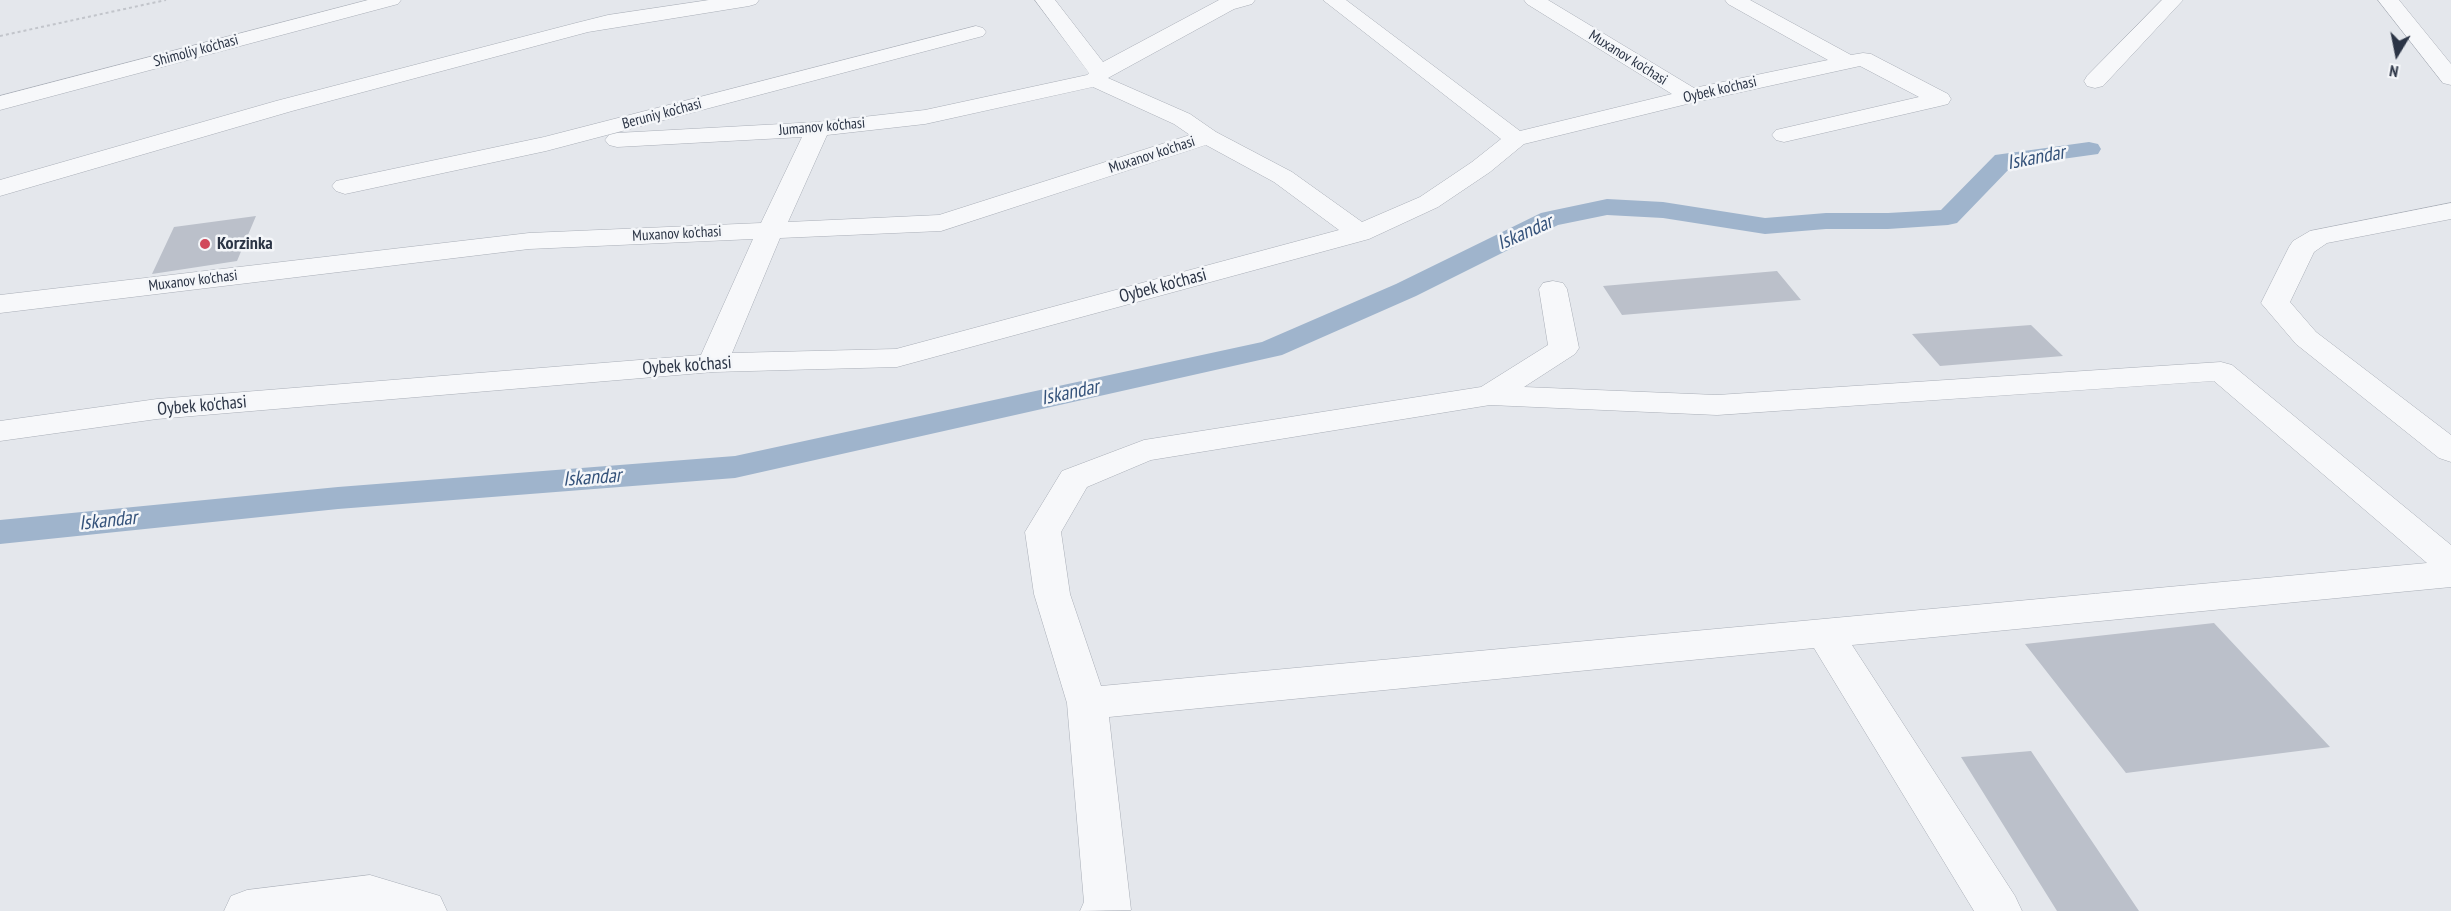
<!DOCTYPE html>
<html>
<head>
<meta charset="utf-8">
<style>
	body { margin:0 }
	#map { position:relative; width:2451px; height:911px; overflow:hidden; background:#e4e7ec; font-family:"PT Sans Narrow",sans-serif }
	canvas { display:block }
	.north { position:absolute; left:2367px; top:24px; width:60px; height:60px; -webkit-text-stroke:4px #f4f6f9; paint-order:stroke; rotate:190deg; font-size:16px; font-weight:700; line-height:24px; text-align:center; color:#2b3445 }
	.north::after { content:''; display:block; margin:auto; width:21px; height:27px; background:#2b3445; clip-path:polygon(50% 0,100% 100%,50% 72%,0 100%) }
</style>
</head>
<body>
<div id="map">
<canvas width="2451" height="911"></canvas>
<div class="north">N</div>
</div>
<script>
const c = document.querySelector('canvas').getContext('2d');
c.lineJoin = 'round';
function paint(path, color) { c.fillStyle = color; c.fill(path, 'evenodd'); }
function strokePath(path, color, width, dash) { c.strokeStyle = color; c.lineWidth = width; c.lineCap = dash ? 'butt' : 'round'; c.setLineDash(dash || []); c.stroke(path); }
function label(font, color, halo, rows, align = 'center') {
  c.font = font + ' "PT Sans Narrow",sans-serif'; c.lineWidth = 5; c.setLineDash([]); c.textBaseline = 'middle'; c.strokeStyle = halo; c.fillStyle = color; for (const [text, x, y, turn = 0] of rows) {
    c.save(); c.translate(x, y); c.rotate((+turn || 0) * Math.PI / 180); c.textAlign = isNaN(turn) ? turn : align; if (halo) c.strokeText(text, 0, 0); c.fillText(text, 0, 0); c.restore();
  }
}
paint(new Path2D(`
	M2089 142 2098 144 2101 149 2098 154 2012 166 1957 223 1948 225 1888 229H1826L1765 234 1663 218 1607 215 1558 225 1416 296 1282 355 735 478 338 509 0 544V520L338 487 735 456 1262 342 1396 284 1541 213 1550 211 1607 199 1663 202 1765 218 1826 213H1888L1941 210 1995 155Z`), '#9fb4cc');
paint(new Path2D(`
	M256 216 237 261 152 274 174 227Z
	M1777 271 1801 300 1622 315 1603 286Z
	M2031 325 2063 356 1940 366 1912 334Z
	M2214 623 2330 747 2126 773 2025 644Z
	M2031 751 2139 911H2057L1961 757Z`), '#bbc0ca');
const minor = new Path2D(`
	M368 0H401L398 4 0 110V96Z
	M709 0H759L756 4 749 6 588 32 292 111 0 196V180L276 101 576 23 608 15Z
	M1035 0H1055L1103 62 1219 0H1255L1252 4 1234 9 1108 78 1190 114 1216 132 1292 172 1362 222 1420 197 1472 162 1501 139 1323 0H1346L1520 131 1672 94 1527 4 1524 0H1548L1694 88 1828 60 1728 4 1725 0H1750L1851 55 1863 53 1871 54 1948 94 1951 99 1948 104 1940 106 1784 142 1776 140 1772 135 1776 130 1919 97 1860 66 1691 103 1524 144 1490 172 1438 207 1369 239 897 367 713 372 157 419 0 441V421L157 399 701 355 753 239 529 249 0 313V295L529 233 761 223 802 137 617 147 609 145 605 140 609 135 617 133 818 122 925 110 1087 75 1089 73ZM1093 87 1174 124 1190 135 939 215 788 222 827 135 925 124ZM1206 145 1274 182 1339 230 896 349 732 353 780 238 941 231Z
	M2162 0H2183L2103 86 2095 88 2087 86 2084 81 2087 76Z
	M2378 0H2399L2451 64V85L2443 83Z
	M976 26 983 28 986 32 983 36 546 151 345 194 336 191 332 186 336 181 544 137Z
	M2451 203V219L2327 243 2314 252 2290 302 2316 332 2451 435V462L2439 458 2296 344 2261 303 2289 247 2293 241 2310 231Z
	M1553 281 1563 283 1567 289 1579 348 1575 354 1524 387 1717 395 2221 362 2232 365 2451 545V587L1852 645 2015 896 2022 911H1974L1814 648 1109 717 1131 910 1080 911 1084 902 1067 703 1034 594 1025 532 1062 471 1144 440 1481 387 1548 345 1539 289 1543 283ZM2214 381 2427 563 1101 686 1070 594 1061 532 1087 487 1151 460 1490 405 1717 415Z
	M370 875 440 896 447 911H224L231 896 247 890Z`);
strokePath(minor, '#a9aeb7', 1);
strokePath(new Path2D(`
	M0 36 166 0`), '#c2c5cb', 2, [3, 3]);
paint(minor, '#f7f8fa');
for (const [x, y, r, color] of [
	[205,244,6,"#d1495b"]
]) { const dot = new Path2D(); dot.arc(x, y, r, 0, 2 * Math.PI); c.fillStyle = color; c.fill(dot); strokePath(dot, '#f4f6f9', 2); }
label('15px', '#2b3445', '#f4f6f9', [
	["Shimoliy ko‘chasi",196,51,-15],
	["Muxanov ko'chasi",1628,58,32],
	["Oybek ko'chasi",1720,90,-13],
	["Beruniy ko‘chasi",662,114,-15],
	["Jumanov ko‘chasi",822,127,-5],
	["Muxanov ko'chasi",1152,155,-18],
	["Muxanov ko'chasi",677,234,-3],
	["Muxanov ko'chasi",193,281,-7]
]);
label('bold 18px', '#2b3445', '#f4f6f9', [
	["Korzinka",217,244]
], 'left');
label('18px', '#2b3445', '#f4f6f9', [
	["Oybek ko'chasi",1163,286,-15],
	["Oybek ko'chasi",687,366,-4],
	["Oybek ko'chasi",202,406,-5]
]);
label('italic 20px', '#34527a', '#f4f6f9', [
	["Iskandar",2036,158,-11],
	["Iskandar",1525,233,-24],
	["Iskandar",1070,393,-12],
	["Iskandar",592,478,-4],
	["Iskandar",108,521,-6]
]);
</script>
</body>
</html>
